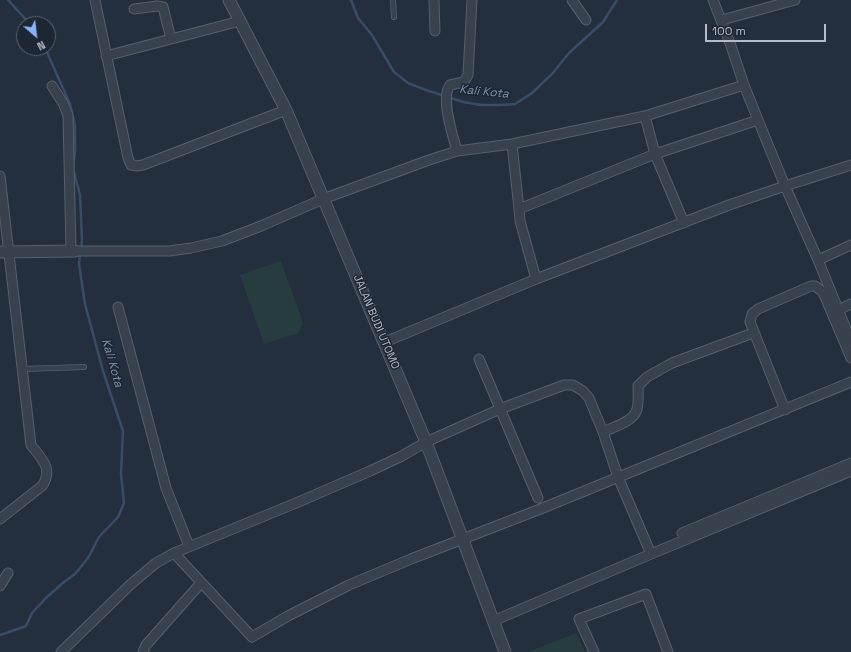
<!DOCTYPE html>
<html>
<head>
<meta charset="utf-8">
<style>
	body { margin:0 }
	#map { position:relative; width:851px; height:652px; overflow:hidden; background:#242f3e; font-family:"Space Grotesk",sans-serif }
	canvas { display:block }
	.north { position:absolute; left:16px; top:16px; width:40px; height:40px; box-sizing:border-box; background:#1d2633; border:1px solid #59626f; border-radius:50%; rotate:152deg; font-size:11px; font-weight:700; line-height:16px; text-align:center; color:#b4bcc9 }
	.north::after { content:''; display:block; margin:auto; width:14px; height:18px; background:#8ab4f8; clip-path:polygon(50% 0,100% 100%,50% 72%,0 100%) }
	.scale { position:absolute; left:705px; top:24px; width:121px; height:18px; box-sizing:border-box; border:2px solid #b4bcc9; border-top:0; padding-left:5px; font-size:12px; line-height:14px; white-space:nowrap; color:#b4bcc9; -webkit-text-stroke:3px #1d2633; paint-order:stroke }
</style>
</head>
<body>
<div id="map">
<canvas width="851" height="652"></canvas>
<div class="north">N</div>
<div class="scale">100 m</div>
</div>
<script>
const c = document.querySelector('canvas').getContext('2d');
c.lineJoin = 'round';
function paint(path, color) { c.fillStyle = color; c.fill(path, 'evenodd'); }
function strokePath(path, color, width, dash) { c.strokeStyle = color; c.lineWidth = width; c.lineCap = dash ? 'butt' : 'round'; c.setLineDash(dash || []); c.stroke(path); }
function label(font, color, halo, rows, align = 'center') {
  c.font = font + ' "Space Grotesk",sans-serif'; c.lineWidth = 3; c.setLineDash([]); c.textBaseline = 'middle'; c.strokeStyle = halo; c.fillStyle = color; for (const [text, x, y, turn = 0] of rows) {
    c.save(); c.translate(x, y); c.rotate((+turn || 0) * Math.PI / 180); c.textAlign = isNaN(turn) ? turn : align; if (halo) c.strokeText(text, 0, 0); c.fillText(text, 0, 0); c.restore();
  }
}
paint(new Path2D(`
	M281 261 303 323 298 333 264 344 240 275Z
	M576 633 585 652H528Z`), '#263c3f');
strokePath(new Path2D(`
	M8 0 30 24
	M351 0 358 18 372 35 394 72 408 83 426 90 463 102 481 105H500L515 104 532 93 552 74 569 53 603 22 617 0
	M45 48 70 104 75 126V151L73 168 80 195 82 240 81 249
	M0 635 26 626 32 613 46 598 64 582 75 574 88 558 99 537 118 517 124 503 121 474 123 431 103 371 85 304 79 264 80 254`), '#394c67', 2.5);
const service = new Path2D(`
	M393 0 394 17
	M22 369 84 367`);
const minor = new Path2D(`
	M95 0 128 158 131 165 137 166 143 165 286 110
	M434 0 435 31
	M572 0 586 20
	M713 0 730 43 744 85 758 120 785 186 818 260 851 341
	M134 9 157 6 163 7 171 39
	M722 20 795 0
	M106 56 240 21
	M52 86 63 103 68 115 71 250
	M645 116 655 154 684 223
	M512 144 519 209
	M457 151C453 136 440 98 450 85L464 82 468 75 472 0
	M0 176 31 445C41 458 54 469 42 486L0 519
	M75 251H169L191 248 222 241 261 226 323 199 429 160 457 151 512 144 645 116 744 85
	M818 260 851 245
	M536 279 520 221 519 209 655 154 758 120
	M118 307 166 488 189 546
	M838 310 851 304
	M385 342 536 279 729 205 785 186 851 165
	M479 359 538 498
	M785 410 750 322 752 314 758 309 811 286H815L823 292 851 358
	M603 432C613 427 634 422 637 409 639 402 638 393 638 386L647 377 672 363 753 333
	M682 533 851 463
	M174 553 252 637 288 616 349 585 411 559 543 508 851 382
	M0 586 8 573
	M493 621 651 554 851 471
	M61 652 131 584 156 563 174 553 296 503 370 471 400 457 426 442 500 409 564 385H573L583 391 589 398 603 432 618 477 651 554
	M143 652 146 645 201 583
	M594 652 579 619 646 594 668 652`);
const tertiary = new Path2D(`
	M229 0 286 110 302 148 426 442 505 652
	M0 252 75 251`);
strokePath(service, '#565f6c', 6);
strokePath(minor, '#565f6c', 11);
strokePath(tertiary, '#565f6c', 13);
strokePath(service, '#38414e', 4.5);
strokePath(minor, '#38414e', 9);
strokePath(tertiary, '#38414e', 11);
label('11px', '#b4bcc9', '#1d2633', [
	["JALAN BUDI UTOMO",376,322,67]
]);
label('italic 12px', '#7c92b1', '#1d2633', [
	["Kali Kota",484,92,6],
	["Kali Kota",112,363,74]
]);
</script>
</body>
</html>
